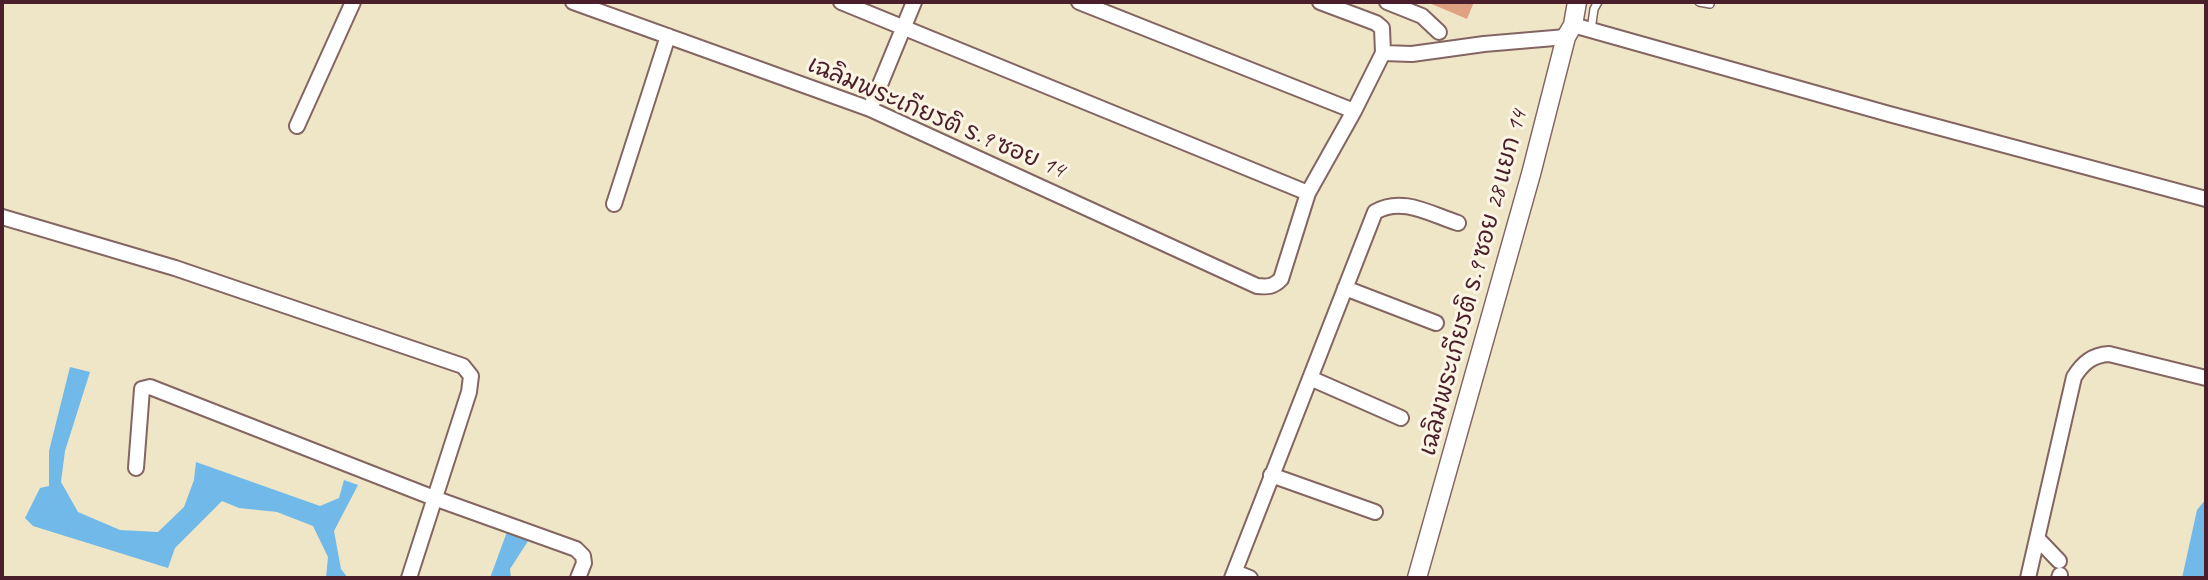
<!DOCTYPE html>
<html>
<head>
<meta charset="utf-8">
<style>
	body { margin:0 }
	#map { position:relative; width:2208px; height:580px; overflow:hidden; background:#eee6c7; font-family:Caveat,sans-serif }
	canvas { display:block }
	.frame { position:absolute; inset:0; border:4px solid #4a1f2b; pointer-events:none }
</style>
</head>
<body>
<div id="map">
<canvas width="2208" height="580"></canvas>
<div class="frame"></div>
</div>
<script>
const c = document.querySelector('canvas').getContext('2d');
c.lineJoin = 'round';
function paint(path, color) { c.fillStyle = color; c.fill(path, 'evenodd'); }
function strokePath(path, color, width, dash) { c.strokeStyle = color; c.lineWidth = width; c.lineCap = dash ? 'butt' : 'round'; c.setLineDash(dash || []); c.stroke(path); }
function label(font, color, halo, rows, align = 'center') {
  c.font = font + ' Caveat,"Playpen Sans Thai",sans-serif'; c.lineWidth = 6; c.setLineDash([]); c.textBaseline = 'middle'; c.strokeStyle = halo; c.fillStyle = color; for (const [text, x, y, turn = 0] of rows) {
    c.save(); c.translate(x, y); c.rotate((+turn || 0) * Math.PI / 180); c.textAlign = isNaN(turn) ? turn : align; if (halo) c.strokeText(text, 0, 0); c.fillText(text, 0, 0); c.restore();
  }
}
paint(new Path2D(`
	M70 367 90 372 65 451 61 482 78 512 120 530 158 532 184 507 194 480 196 462 320 506 339 498 344 480 358 485 334 531 341 569 348 578H326L328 557 313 526 277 512 239 508 222 501 175 548 168 568 33 526 25 518 40 488 49 486V451Z
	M2206 499V578H2182L2197 510Z
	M508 529 528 541 510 569 511 578H490Z`), '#71b9e9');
paint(new Path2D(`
	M1427 2H1474L1467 19Z`), '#e0a182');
const service = new Path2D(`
	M1699 2 1710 4
	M1591 30 1594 9 1598 2`);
const minor = new Path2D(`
	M573 2 870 109 1257 286C1268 287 1273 287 1281 279L1308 193 1354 111 1383 53 1382 28 1376 23 1320 2
	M841 2 1308 193
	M1079 2 1354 111
	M1387 2 1422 16 1439 32
	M1573 25 1889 114 2206 199
	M1383 53 1412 54 1484 44 1566 37
	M870 109 914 2
	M297 126 353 2
	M614 204 668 36
	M2 217 175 268 463 366 471 376 469 392 409 578
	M1345 288 1436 323
	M1310 378 1401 418
	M136 468 142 389 150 387 434 498 576 549 583 556 584 563 578 578
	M1271 475 1375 512
	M2037 538 2059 561
	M1235 572 1250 578
	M1232 578 1375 212C1402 196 1430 214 1458 223
	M2028 578 2074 377C2083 363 2092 355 2109 354L2206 378
	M2059 578 2060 575`);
const tertiary = new Path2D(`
	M1417 578 1531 174 1566 37 1573 25 1577 2`);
strokePath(service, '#836562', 10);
strokePath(minor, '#836562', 18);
strokePath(tertiary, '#836562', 21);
strokePath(service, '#fff', 7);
strokePath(minor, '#fff', 14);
strokePath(tertiary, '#fff', 18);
label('24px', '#4a1f2b', '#fcf5e5', [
	["เฉลิมพระเกียรติ ร.9 ซอย 14",936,118,23],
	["เฉลิมพระเกียรติ ร.9 ซอย 28 แยก 14",1474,283,-75]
]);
</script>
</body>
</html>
